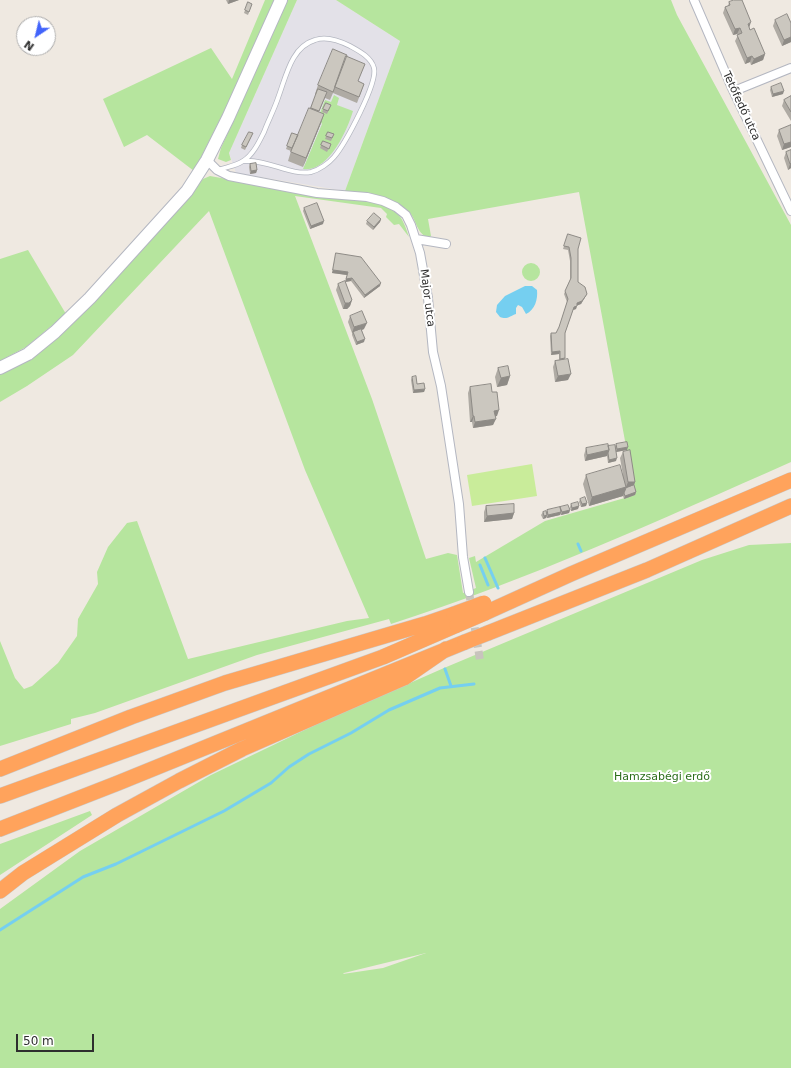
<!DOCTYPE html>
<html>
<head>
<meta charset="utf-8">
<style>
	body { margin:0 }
	#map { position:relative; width:791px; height:1068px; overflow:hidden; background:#efe9e1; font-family:"DejaVu Sans",sans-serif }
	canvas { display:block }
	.north { position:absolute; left:16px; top:16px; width:40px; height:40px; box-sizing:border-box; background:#fff; border:1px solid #ababab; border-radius:50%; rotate:215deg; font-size:11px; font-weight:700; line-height:16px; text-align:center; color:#2e2e2e }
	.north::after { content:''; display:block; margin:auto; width:14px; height:18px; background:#4264fb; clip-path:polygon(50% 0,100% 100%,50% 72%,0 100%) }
	.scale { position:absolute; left:16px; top:1034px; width:78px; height:18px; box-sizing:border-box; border:2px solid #2e2e2e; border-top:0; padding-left:5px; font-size:12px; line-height:14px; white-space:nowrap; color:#2e2e2e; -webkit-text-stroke:3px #fff; paint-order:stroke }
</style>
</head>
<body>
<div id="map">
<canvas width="791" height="1068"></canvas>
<div class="north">N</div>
<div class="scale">50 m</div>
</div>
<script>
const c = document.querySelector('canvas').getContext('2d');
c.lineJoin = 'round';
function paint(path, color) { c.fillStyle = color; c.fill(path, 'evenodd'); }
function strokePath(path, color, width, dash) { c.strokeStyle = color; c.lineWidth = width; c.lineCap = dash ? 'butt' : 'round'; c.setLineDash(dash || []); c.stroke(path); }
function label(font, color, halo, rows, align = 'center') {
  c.font = font + ' "DejaVu Sans",sans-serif'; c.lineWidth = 4; c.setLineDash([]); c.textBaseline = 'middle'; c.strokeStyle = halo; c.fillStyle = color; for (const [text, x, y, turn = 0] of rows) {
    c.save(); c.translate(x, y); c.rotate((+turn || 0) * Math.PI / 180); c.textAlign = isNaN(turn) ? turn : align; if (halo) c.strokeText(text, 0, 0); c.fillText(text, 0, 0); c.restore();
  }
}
paint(new Path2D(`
	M297 0H336L400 41 345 191 236 173 229 153Z`), '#e3e1e8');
paint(new Path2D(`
	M265 0H276L220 125 194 171 147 135 124 147 103 99 211 48 232 79Z
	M287 0H297L229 153 231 160 226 162 218 159 221 148Z
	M336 0H671L677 15 791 225V462C660 520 528 580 391 624L389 619 257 655 95 713 71 719V724L0 746V641L15 678 24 689 32 686 58 663 77 636 78 619 98 584 97 572 108 547 127 523 137 521 188 659 347 621 369 618 305 470 209 211 73 355 27 386 0 402V372L82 314 170 219 203 179 210 176 271 187 376 202C398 210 402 215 409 237L399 224 394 225 386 217 387 214 381 208 295 196 372 399 426 559 448 553 457 555 463 593 476 588 469 558 475 556 476 562 545 521 635 495 579 192 428 219 431 236 428 238C415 232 417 218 407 210 390 196 366 194 345 191L400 41Z
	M334 95 339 98 337 105 353 111C347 131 328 173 303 169L322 124 318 118 325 100 331 102Z
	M28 250 66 314 26 347 0 361V259Z
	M522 272a9 9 0 1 1 18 0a9 9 0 1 1-18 0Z
	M791 543V1068H0V909L80 851 211 775 317 724 444 668 702 560 749 545ZM426 953 383 968 343 974 344 973Z
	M90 811 92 815 0 875V844Z`), '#b6e59e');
paint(new Path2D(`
	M532 464 537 496 472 506 467 475Z`), '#c9ec9a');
paint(new Path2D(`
	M525 286H532L537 290C538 299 535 310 526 314L522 307 518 305 516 308V314C510 316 507 320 500 317L496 312 497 305 505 296Z`), '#75cff0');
strokePath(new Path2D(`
	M578 544 581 551
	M485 558 498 588
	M480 565 488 585
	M445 669 451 686
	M0 930 83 877 116 864 224 811 271 783 289 767 309 754 351 733 389 710 440 688 474 684`), '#75cff0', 3);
strokePath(new Path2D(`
	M469 592 480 660`), '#c8c4bd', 8, [8, 4]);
const service = new Path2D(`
	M218 170C226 167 236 166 243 161 253 155 259 142 264 132 268 121 274 110 278 98 286 77 291 47 315 40 326 36 340 41 350 46 359 51 371 57 374 68 378 83 345 144 334 157 329 163 319 170 311 172 291 176 267 159 244 161`);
const minor = new Path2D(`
	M694 0 732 88 791 211
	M734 91 791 68
	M207 160 217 170 229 176 317 193 367 197 383 201 396 207 406 215 411 225 420 253 428 298 433 352 441 386 459 504 463 557 469 592
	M416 239 446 244`);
const secondary = new Path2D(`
	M0 368 28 354 55 332 90 298 187 191 207 160 228 118 281 0`);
const motorway = new Path2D(`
	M485 613 571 574 791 480
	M488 633 647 570 791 506
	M0 769 131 717 225 683 425 624 454 614
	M0 796 383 657 457 625
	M0 829 118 783 465 642
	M0 891 23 873 117 815 179 781 242 749 404 678 446 649`);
strokePath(service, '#b4b7c1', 5.5);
strokePath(minor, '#b4b7c1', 10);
strokePath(secondary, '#b4b7c1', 14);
strokePath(motorway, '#c9c9c9', 16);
strokePath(service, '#fff', 4);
strokePath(minor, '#fff', 8);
strokePath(secondary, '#fff', 12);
strokePath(motorway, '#ffa35c', 15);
const motorwayBridge = new Path2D(`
	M454 614 484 603
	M457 625 485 613
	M465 642 488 633`);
strokePath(motorwayBridge, '#c9c9c9', 16, []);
strokePath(motorwayBridge, '#ffa35c', 15);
paint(new Path2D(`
	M226 0H239L228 4Z
	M248 2 252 4 248 15 244 13Z
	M729 2 749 28 765 54 763 60 751 65 750 62 745 64 735 41 738 35 737 34 733 35 723 13 725 7 728 6Z
	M775 20 791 23V42L782 46 773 26Z
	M345 60 358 81 364 84 357 103 333 93 330 100 325 98 319 112 321 123 303 167 288 161 291 151 286 149 292 133 298 135 310 109 316 95 315 94 318 85Z
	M771 87 783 94 772 97 770 90Z
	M791 96V121L782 106 784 100Z
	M326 103 331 105 327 114 322 112Z
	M791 125V147L782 150 777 136 779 130Z
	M328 132 334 134 331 141 325 139Z
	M253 133 245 150 241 148 242 145Z
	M323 141 331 144 327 152 320 148Z
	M791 150V168L788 170 784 158 786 152Z
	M250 164 257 170 256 173 250 174 249 167Z
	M304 208 323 224 310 229 303 211Z
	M381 219 380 222 373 230 366 224 367 221Z
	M568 234 578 249V282L587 294 581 304 577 305 576 309 573 310 565 333V358L564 360 568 380 555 382 553 367 555 361 559 360V354L551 355 550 336 551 333H556L559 328 567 302 564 294 570 280V261L568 250 563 249Z
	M336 253 380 286 364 298 351 281 345 282 352 300 350 306 347 309H343L336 290 338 284 345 282 347 275 332 273Z
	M350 316 364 329 362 330 364 342 356 345 352 335V333L348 322Z
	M498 368 510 376 507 385 497 387 495 377Z
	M412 377 417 384 425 389 424 392 413 393 411 380Z
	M470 387 492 392 497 416H495L493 425 473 428 472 422H470L468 393Z
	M616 444 627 450 616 452V461L608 463 607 456 585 461 584 455 586 448 608 446 615 447Z
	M623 452 635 482 634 485 636 492 635 495 624 499 623 496 589 506 583 484 586 475H623L620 458Z
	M580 499 587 503 586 506 581 507 579 502Z
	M571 504 579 506 578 509 571 511 570 507Z
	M486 506 514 513 512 519 484 522V512Z
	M560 507 570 510 569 513 561 515 560 514V515L547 518V517L546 518 543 519 541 515 543 512H546L547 510 560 508Z`), '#afaba4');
paint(new Path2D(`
	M229 0H239L228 4Z
	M751 22 749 28 748 24Z
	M740 28 737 34 733 35 735 29Z
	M791 37V42L782 46 784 40Z
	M765 54 763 60 751 65 754 59Z
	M752 56 750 62 745 64 747 58Z
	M784 91 783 94 772 97 773 94Z
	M324 114 321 123 303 167 306 158Z
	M791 142V147L782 150 784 144Z
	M791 163V168L788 170 790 164Z
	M257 170 256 173 250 174 251 171Z
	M381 219 380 222 373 230 374 227Z
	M324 221 323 224 310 229 311 226Z
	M333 270 348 272 347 275 332 273Z
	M352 278 351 281 345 282 346 279Z
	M381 283 380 286 364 298 365 295Z
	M587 294 581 304 576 306 577 303Z
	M352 300 350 306 347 309H343L345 303Z
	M577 306 576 309 573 310 574 307Z
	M367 323 364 329 354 333 353 332 352 333 354 327Z
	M365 339 364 342 356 345 357 342Z
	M560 351 559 354 551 355 552 352Z
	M571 374 568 380 555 382 558 376Z
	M510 376 507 385 497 387 501 378Z
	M425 389 424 392 413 393 414 390Z
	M499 410 497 416 492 417 494 411Z
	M473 416H474L472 422H470Z
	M496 419 493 425 473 428 475 422Z
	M628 447 627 450 616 452 617 449Z
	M609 450 607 456 585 461 587 455Z
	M617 458 616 461 608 463 609 460Z
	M628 482H635L633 488H626L623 496 589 506 592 497 626 487Z
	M636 492 635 495 624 499 625 496Z
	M587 503 586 506 581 507 582 504Z
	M579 506 578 509 571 511 572 508Z
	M570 510 569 513 561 515 562 512Z
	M561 512 560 515 547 518 548 515Z
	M514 513 512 519 484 522 487 516Z
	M547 515 546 518 543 519 544 516Z`), '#8e8b86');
const building = new Path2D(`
	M734 0H742L751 22 748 24 750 30 754 28 765 54 754 59 752 56 747 58 737 35 742 33 740 28 735 29 725 7 730 5 729 2Z
	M248 2 252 4 249 12 245 10Z
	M787 14 791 23V37L784 40 775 20Z
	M333 49 347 55 333 92 318 85Z
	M346 56 365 64 358 81 364 84 359 97 335 87Z
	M781 83 784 91 773 94 771 87Z
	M318 89 327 92 319 111 311 108Z
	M791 96V112L784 100Z
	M326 103 331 105 328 111 323 109Z
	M309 108 324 114 306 158 291 152Z
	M791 125V142L784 144 779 130Z
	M249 132 253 133 246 147 242 145Z
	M328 132 334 134 332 138 326 136Z
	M292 133 298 135 292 148 287 146Z
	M323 141 331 144 329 149 321 145Z
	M791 150V163L790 164 786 152Z
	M256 163 257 170 251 171 250 164Z
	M317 203 324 221 311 226 304 208Z
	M374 213 381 219 374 227 367 221Z
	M568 234 581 238 578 249V282L585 287 587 294 582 301 577 303V306L574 307 565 333V358L560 359V351L552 352 551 333H556L559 327 568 299 565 291 571 278V258L569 247 564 246Z
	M336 253 361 257 381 283 365 295 352 278 346 279 348 272 333 270Z
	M345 281 352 300 349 303H345L338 284Z
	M362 311 367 323 354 327 350 316Z
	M361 329 365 339 357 342 353 332Z
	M568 359 571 374 558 376 555 361Z
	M508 366 510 376 501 378 498 368Z
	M416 376 417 384 424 383 425 389 414 390 412 377Z
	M491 384 492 392H497L499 410 494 411 496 419 475 422 474 416H473L470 387Z
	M627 442 628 447 617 449 616 444Z
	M608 444 609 450 587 455 586 448Z
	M615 445 617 458 609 460 608 453 609 450 608 446Z
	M630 450 635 482H628L623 452Z
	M620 465 626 487 592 497 586 475Z
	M634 485 636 492 625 496 624 493 626 488Z
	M585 497 587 503 582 504 580 499Z
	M578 502 579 506 572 508 571 504Z
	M514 504V513L487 516 486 506Z
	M568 505 570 510 562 512 560 507Z
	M560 507 561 512 548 515 547 510Z
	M546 511 547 515 544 516 543 512Z`);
paint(building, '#cbc7bf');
strokePath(building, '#8e8b86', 1);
label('11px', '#2e2e2e', '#fff', [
	["Tetőfedő utca",741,106,65],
	["Major utca",427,298,83]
]);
label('11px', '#2c6e1b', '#fff', [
	["Hamzsabégi erdő",662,777]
]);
</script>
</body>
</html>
